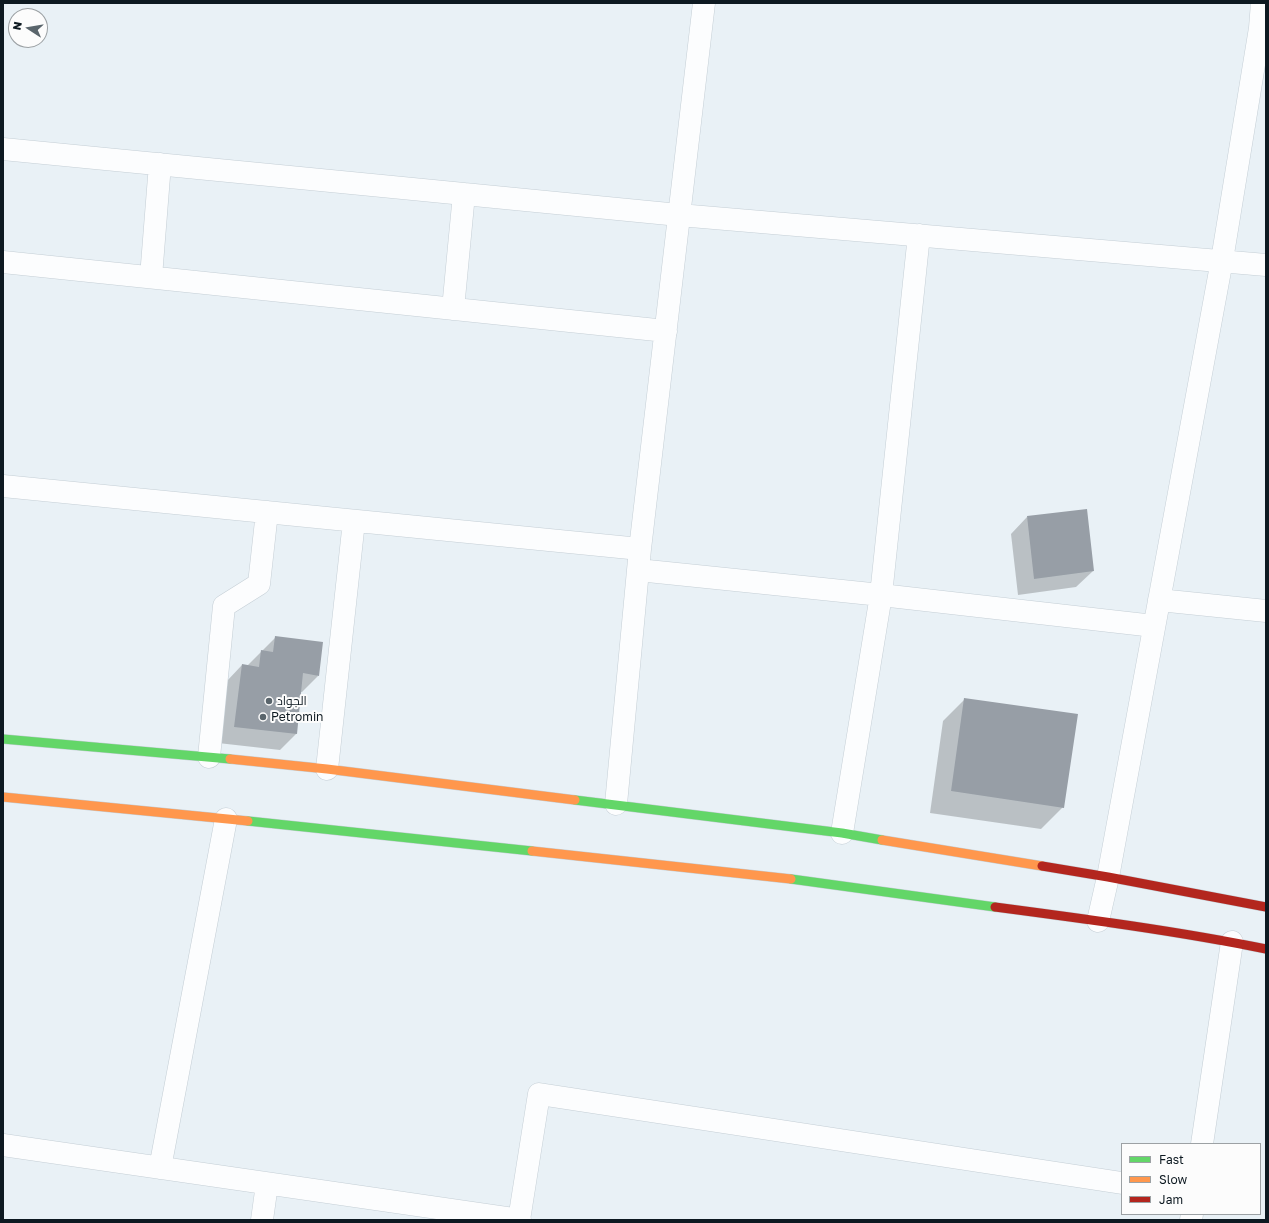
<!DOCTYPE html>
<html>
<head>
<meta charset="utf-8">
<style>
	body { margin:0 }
	#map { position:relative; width:1269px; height:1223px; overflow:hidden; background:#e9f1f6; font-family:"Golos Text",sans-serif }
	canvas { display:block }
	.frame { position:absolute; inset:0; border:4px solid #0d1921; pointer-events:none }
	.legend { position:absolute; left:1121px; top:1143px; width:140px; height:72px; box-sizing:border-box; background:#fcfcfc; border:1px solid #9ca1a4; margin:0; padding:5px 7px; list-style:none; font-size:12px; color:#0d1921 }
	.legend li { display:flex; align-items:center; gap:8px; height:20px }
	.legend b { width:20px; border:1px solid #9ca1a4 }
	.north { position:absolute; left:8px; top:8px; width:40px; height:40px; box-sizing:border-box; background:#fcfcfc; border:1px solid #9ca1a4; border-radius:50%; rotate:282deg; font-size:11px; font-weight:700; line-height:16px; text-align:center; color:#0d1921 }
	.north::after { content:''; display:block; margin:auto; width:14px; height:18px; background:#5a656c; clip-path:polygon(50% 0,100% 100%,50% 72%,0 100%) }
</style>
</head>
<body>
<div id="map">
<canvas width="1269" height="1223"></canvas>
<div class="frame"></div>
<ul class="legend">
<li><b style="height:5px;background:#63d668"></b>Fast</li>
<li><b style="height:5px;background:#ff974d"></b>Slow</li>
<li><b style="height:5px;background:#b3261e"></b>Jam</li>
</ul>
<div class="north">N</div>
</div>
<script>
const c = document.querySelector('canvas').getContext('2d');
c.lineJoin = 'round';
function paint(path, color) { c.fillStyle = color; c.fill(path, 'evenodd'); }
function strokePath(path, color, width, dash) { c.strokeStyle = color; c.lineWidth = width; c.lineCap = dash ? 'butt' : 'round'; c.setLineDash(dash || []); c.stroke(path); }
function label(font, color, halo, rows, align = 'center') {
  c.font = font + ' "Golos Text",Cairo,sans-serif'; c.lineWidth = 4; c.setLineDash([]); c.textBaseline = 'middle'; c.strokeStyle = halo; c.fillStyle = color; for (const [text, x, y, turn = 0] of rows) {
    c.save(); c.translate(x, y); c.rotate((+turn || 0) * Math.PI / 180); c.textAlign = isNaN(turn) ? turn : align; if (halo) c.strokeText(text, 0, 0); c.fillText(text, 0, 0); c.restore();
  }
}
paint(new Path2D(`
	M1027 517 1093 571 1076 587 1018 595 1011 534Z
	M276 637 318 676 302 692H301L296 734 280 750 218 743 226 682 242 665 247 666Z
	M965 699 1063 807 1041 829 930 813 943 721Z`), '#0003');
paint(new Path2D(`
	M1087 509 1094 571 1034 579 1027 516Z
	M275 636 323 642 319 676 303 673 297 734 234 727 242 664 259 667 261 650 273 652Z
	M964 698 1078 714 1064 808 951 791Z`), '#979ea6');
const street = new Path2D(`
	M1262 3 1260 28 1266 3
	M3 149 679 215 1266 265
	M3 262 666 331
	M151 277 160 164
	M453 309 464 194
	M3 486 640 549
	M638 570 881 595 1154 626
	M1159 600 1266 611
	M209 757 224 606 259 584 267 512
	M327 769 354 521
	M616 804 640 549 704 3
	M842 833 881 595 919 235
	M1098 921 1108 877 1222 260 1260 28 1266 29
	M1202 1144 1232 942
	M3 1145 520 1220
	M160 1168 226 819
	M262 1220 267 1184
	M519 1220 539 1094 1122 1183
	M1191 1220 1192 1214`);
const fast = new Path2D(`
	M3 739 230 759
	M575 800 842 833 882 840
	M248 821 532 851
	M791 879 995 907`);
const slow = new Path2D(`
	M230 759 327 769 575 800
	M3 797 248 821
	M882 840 1042 866
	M532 851 791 879`);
const jam = new Path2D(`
	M1042 866 1108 877 1266 907
	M995 907C1086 919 1177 931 1266 949`);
strokePath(street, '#c4ced5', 23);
strokePath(fast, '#c4ced5', 10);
strokePath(slow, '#c4ced5', 10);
strokePath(jam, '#c4ced5', 10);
strokePath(street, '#fcfdfe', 22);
strokePath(fast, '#63d668', 9);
strokePath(slow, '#ff974d', 9);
strokePath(jam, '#b3261e', 9);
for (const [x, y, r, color] of [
	[269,701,4,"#5a656c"],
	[263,717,4,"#5a656c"]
]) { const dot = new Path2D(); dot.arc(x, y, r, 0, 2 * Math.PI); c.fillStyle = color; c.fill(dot); strokePath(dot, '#fcfcfc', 1.5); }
label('12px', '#0d1921', '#fcfcfc', [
	["الجواد",277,701],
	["Petromin",271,717]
], 'left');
</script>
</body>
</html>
